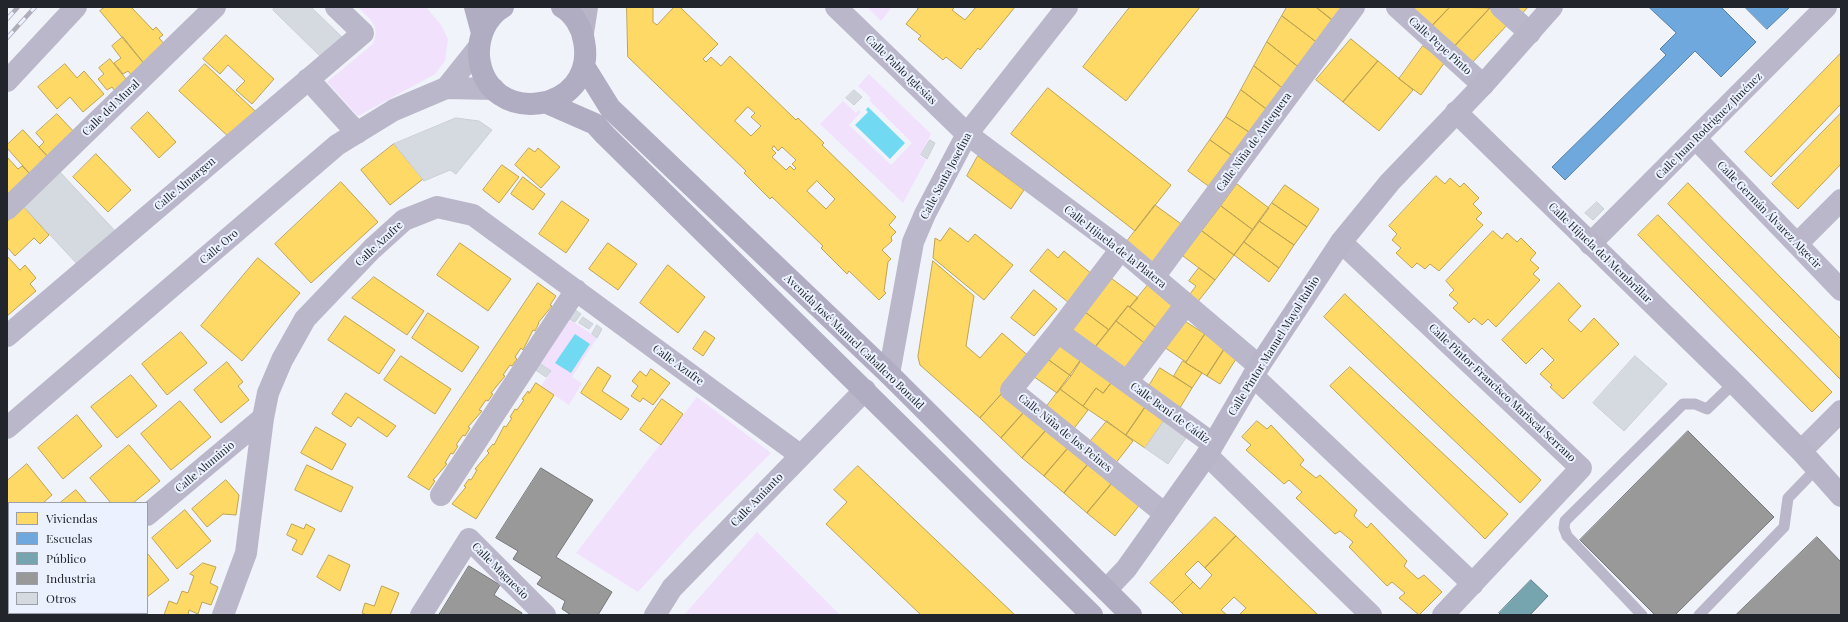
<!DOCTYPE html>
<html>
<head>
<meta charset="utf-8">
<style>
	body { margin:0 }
	#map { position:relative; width:1848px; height:622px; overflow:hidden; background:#f0f3fa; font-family:"Playfair Display",serif }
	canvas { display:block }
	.frame { position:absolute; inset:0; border:8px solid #22252b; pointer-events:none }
	.legend { position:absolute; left:8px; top:502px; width:140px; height:112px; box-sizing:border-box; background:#ebf1ff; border:1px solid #9b9faa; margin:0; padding:5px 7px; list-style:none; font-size:12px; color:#22252b }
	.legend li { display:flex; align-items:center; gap:8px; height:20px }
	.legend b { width:20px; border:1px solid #9b9faa }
</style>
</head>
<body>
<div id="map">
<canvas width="1848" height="622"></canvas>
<div class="frame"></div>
<ul class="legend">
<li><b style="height:11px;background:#ffd966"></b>Viviendas</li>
<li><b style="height:11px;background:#6fa8dc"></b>Escuelas</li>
<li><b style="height:11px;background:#76a5af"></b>Público</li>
<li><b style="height:11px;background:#999"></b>Industria</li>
<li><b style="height:11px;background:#d5dae0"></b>Otros</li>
</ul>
</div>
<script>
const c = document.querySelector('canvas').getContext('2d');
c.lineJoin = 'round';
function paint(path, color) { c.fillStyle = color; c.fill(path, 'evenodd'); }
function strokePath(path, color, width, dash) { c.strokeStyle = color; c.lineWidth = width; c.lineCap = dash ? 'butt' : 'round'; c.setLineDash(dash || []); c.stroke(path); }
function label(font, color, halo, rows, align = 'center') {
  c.font = font + ' "Playfair Display",serif'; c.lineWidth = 4; c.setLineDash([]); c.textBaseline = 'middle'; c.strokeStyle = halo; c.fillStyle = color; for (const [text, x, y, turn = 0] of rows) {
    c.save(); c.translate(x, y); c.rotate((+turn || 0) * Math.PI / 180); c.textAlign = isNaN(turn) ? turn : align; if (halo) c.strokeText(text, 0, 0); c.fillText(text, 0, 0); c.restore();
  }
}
paint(new Path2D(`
	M358 7H426L441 25 448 39 445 61 435 74 358 116 327 82 373 44C381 25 370 20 358 7Z
	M867 7H892L881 21Z
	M869 74 931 134 920 156 926 160 903 203 820 124 843 101 856 113 859 110 861 112 849 125 891 165 912 143 869 100 871 98 858 86Z
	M568 318 597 338 572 377 582 383 569 405 541 386 551 371 539 363Z
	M697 397 771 453 694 530 638 592 576 553Z
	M757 532 840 615H684Z`), '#f1e1fc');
paint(new Path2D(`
	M868 107 905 143 890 159 855 125 868 112 866 110Z
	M575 334 590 344 571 373 555 363Z`), '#71d9f2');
const homes = new Path2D(`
	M105 7H131L153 30 156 27 163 35 159 38 167 47 146 66 100 11Z
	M627 7H653V22L657 25 674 7H680L718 44 703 59 706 62 711 57 721 66 730 56 796 120 798 118 824 143 822 145 896 217 889 225 896 232 891 237 892 241 882 250 891 259 888 262 884 291 886 293 879 300 849 271 847 274 821 248 823 246 772 197 770 199 744 173 746 171 628 57ZM748 107 755 113 751 117 761 126 751 136 735 121ZM774 146 778 151 782 147 796 160 792 164 796 168 794 170 790 166 786 170 772 157 776 153 772 149ZM817 181 835 199 826 209 807 191Z
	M916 7H955L952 10 965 20 976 7H1015L980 50 978 48 961 69 946 57 943 60 918 39 921 36 906 24 918 9Z
	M1130 7H1200L1126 101 1083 67Z
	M1287 7H1316L1335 22 1319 44 1282 16Z
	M1316 7H1348L1335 22Z
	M1412 7H1450L1430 28Z
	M1450 7 1490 8 1453 48 1430 28Z
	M1510 7H1528L1520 16Z
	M1490 8 1508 24 1470 65 1453 48Z
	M1282 16 1319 44 1301 69 1267 42Z
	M226 35 274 79 252 104 236 90 245 81 228 65 220 74 203 59Z
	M123 37 146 66 133 77 128 71 123 74 114 63 121 58 112 46Z
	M1351 39 1378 61 1343 102 1316 80Z
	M1267 42 1301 69 1285 90 1254 66Z
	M1423 46 1445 62 1421 95 1399 79Z
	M1841 53V104L1771 177 1745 152Z
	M110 59 130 84 117 94 112 87 107 90 98 79 104 74 99 68Z
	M1378 61 1413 90 1379 131 1343 102Z
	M65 64 77 78 84 71 104 94 83 112 70 97 57 109 38 87Z
	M205 64 255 111 230 138 179 91Z
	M1254 66 1285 90 1269 111 1241 90Z
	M1048 88 1171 185 1135 231 1011 134Z
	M1241 90 1269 111 1252 134 1226 117Z
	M148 112 176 142 159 158 131 128Z
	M1841 113V164L1798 209 1772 184Z
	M57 114 76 134 49 158 39 147 44 142 36 133Z
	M1226 117 1252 134 1235 158 1210 140Z
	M23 130 49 158 31 175 7 148V145Z
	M1210 140 1233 156 1211 188 1188 171Z
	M394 144 423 179 390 205 361 170Z
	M529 148 535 152 538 148 560 167 541 188 515 165Z
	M96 154 131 190 108 212 73 177Z
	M978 156 1024 190 1011 209 967 176Z
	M7 157 18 169 22 166 31 175 7 198Z
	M502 165 519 177 499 203 483 190Z
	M1436 176 1445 184 1450 178 1460 187 1464 183 1479 198 1473 204 1482 213 1476 219 1483 225 1439 271 1430 264 1425 269 1417 263 1412 268 1396 253 1401 248 1392 240 1397 234 1389 226Z
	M523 177 545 194 533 210 511 194Z
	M341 182 378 222 311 283 275 244Z
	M1688 183 1841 339V380L1668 204Z
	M1237 184 1269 208 1253 230 1221 206Z
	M1285 185 1319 209 1307 227 1272 203Z
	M562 201 589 220 566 253 539 234Z
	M1272 203 1307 227 1294 245 1259 221Z
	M1155 205 1184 226 1154 266 1125 244Z
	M1221 206 1253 230 1234 255 1202 231Z
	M24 207 49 235 40 244 34 238 15 256 7 247V222Z
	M1658 215 1832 392 1812 412 1638 235Z
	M1259 221 1294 245 1279 268 1244 242Z
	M950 228 968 242 975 234 1013 265 984 300 933 258 935 238 940 241Z
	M1202 231 1234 255 1215 280 1183 256Z
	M1493 231 1502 239 1507 233 1517 242 1521 238 1536 253 1530 260 1539 268 1533 274 1540 280 1496 327 1488 319 1482 325 1474 318 1469 323 1453 308 1458 303 1449 295 1454 290 1446 281Z
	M1244 242 1279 268 1269 282 1234 255Z
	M460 243 511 279 488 311 437 275Z
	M608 243 637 264 618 290 589 269Z
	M1048 249 1058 258 1064 251 1093 275 1069 303 1030 271Z
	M7 256 20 270 25 265 36 278 30 284 36 291 7 316Z
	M258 258 300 293 242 361 201 326Z
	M933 261 974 296 966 346 980 358 1002 333 1032 359 980 418 920 365 918 357Z
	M668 265 705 297 678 333 640 303Z
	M1199 268 1215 280 1196 304 1187 298 1196 286 1189 281Z
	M374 277 424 311 407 335 352 298Z
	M1111 278 1138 298 1130 307 1128 306 1109 330 1085 312Z
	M538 283 556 296 550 305 552 306 538 323H539L535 331 533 330 523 350 521 348 515 357 517 359 512 366 510 365 503 375 505 376 491 393 493 394 488 401 486 400 479 410 482 411 468 427 470 428 465 436 463 435 456 445 458 446 453 454 451 453 445 463 447 464 433 480 435 481 429 490 408 477Z
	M1559 283 1581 306 1568 320 1581 332 1594 318 1619 344 1563 399 1550 387 1552 385 1540 374 1554 360 1542 348 1526 364 1502 340Z
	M1148 285 1177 307 1159 330 1130 307Z
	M1034 290 1057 309 1034 336 1011 318Z
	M1345 294 1541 480 1520 503 1324 317Z
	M1128 306 1159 330 1147 345 1116 321Z
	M1085 312 1109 330 1093 350 1070 333Z
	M428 313 479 347 462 372 412 338Z
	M345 316 395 350 379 374 328 340Z
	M1183 320 1205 334 1186 362 1164 347Z
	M1116 321 1147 345 1124 374 1093 350Z
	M705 331 715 338 703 356 693 349Z
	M181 332 207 363 167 395 142 364Z
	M1205 334 1225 348 1207 376 1186 363Z
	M1057 343 1081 360 1071 376 1046 358Z
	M1225 348 1238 356 1220 384 1207 376Z
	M401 356 451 389 435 414 384 380Z
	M1046 358 1071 376 1057 393 1033 376Z
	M1081 360 1112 382 1103 393 1096 388 1083 406 1060 389Z
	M1183 361 1202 373 1192 388 1174 376Z
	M227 362 243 382 238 386 249 400 221 423 194 390Z
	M598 367 611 376 602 391 629 409 621 420 581 393Z
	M1350 367 1508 514 1485 539 1330 386Z
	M1160 368 1192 388 1178 411 1146 391Z
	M651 369 670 383 653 405 643 398 640 402 631 396 638 386 632 381 640 371 646 376Z
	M131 375 157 406 117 438 91 407Z
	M1112 382 1146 406 1126 435 1083 406 1096 388 1103 393Z
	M536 383 554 395 476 519 452 504 466 487 464 486 469 479 471 480 477 470 475 469 489 453 487 451 493 444 494 445 504 426 506 427 512 418 510 417 515 409 517 410 524 400 522 399 528 391 529 393Z
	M1060 389 1088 410 1072 431 1044 410Z
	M1004 392 1026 410 1001 438 980 418Z
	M346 393 396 426 387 437 358 417 351 427 332 414Z
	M662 399 683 414 661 445 640 430Z
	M180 401 211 437 171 470 141 434Z
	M1146 406 1165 419 1145 448 1126 435Z
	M1026 410 1048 428 1022 458 1001 438Z
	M77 415 102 446 63 479 38 448Z
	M1107 421 1133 441 1115 464 1089 443Z
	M1257 421 1267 429 1271 425 1304 460 1300 465 1316 478 1320 475 1357 510 1354 516 1367 528 1371 523 1407 561 1404 566 1418 579 1424 575 1442 592 1419 615 1399 598 1405 593 1392 582 1387 586 1349 547 1353 542 1340 531 1335 534 1296 498 1302 492 1289 480 1284 484 1246 450 1251 445 1242 437Z
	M316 427 346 444 332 470 301 453Z
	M1048 428 1069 447 1044 476 1022 458Z
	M129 445 160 481 133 503H111L90 478Z
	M1069 447 1089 463 1064 493 1044 476Z
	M1089 463 1113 482 1087 513 1064 493Z
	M27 464 52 495 43 503H9V523L7 521V481Z
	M307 465 353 487 341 512 295 490Z
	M858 466 1015 615H921L826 524 847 502 834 490Z
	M226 480 239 495 236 515 223 514 207 527 192 509Z
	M1113 482 1141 503 1115 536 1087 513Z
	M76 490 87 503H60Z
	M185 510 211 541 177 569 152 538Z
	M1215 517 1236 536 1205 568 1198 561 1185 574 1193 582 1172 603 1150 583Z
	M292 524 304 529 306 524 315 529 302 555 292 550 297 540 287 535Z
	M1236 536 1318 615H1239L1246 608 1234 597 1221 610 1227 615H1184L1172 603 1193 582 1200 589 1212 575 1205 568Z
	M9 547V595L7 593V548Z
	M147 553 169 580 147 597Z
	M329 555 350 565 340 591 317 577Z
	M203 563 216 567 210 583 218 587 211 605 202 602 198 614 189 610 188 615H164L169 601 177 604 182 591 188 593 194 576 190 574Z
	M382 586 399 593 390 615H367L362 613 365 603 374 606Z
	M68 613H124L126 615H69Z`);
paint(homes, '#ffd966');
strokePath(homes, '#bda354', 1);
const schools = new Path2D(`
	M1649 7H1721L1756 42 1721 77 1695 51 1565 180 1552 167 1666 55 1660 49 1676 33Z
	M1745 7H1790L1767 29Z`);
paint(schools, '#6fa8dc');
strokePath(schools, '#5881a7', 1);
const public = new Path2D(`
	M1531 580 1548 596 1530 615H1501L1499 613Z`);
paint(public, '#76a5af');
strokePath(public, '#5d7f87', 1);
const industry = new Path2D(`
	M1688 431 1774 517 1675 615H1655L1580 540Z
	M541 468 593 500 556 557 612 592 598 615H571L562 609 565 601 537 584 542 577 513 559 518 551 496 538Z
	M1817 537 1841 562V615H1736Z
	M469 566 500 585 494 595 522 613 521 615H439Z`);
paint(industry, '#999');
strokePath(industry, '#757678', 1);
const building = new Path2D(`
	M275 7H311L345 40 325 61 273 10Z
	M854 90 862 97 854 105 846 98Z
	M456 118 479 121 492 130 456 174 450 170 424 181 394 144Z
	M930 140 935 143 927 159 921 155Z
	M59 171 118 234 79 266 24 207Z
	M1597 202 1604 209 1593 220 1585 213Z
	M574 309 581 314 575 322 568 318Z
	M583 317 593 324 589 329 579 323Z
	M597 325 602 329 597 338 592 334Z
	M1635 356 1667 384 1624 431 1593 403Z
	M539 363 551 371 546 377 534 369Z
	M1165 419 1188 435 1168 464 1145 448Z`);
paint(building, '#d5dae0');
strokePath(building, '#cacfd4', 1);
strokePath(new Path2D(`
	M1642 615 1567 536 1564 528 1565 521 1683 404H1695L1707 409 1734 383
	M1699 615 1784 527 1788 498 1816 469`), '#b9b7c9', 11);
strokePath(new Path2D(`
	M836 7 967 134 1121 249 1259 366
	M1397 7 1483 85
	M1501 7 1530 33
	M308 79 357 133
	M7 81 76 7
	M446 88 478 48
	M1696 139 1841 290
	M7 209 215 7
	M1341 242 1581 468 1443 615
	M1590 244 1826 7
	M1797 244 1841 200
	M1121 249 1058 332 1011 390 1165 514
	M1154 277 1354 7
	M1058 332 1213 444
	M7 336 363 33 336 7
	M889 374 913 242 925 214 967 134 1067 7
	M1253 376 1473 584
	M1127 382 1186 304
	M7 428 337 145 394 110 446 88 494 89
	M1801 451 1841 411
	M1207 455 1371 615
	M441 495 576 290
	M147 515 263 418
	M7 614 8 615
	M29 615 31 613
	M223 615 246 553 263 418 268 393 282 360 305 319 372 249 404 220 437 207 473 215 800 455
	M421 615 469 539 545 615
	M655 615 672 588 865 390`), '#b9b7c9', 22);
strokePath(new Path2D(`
	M583 33 587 7
	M1456 112 1734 383 1801 451 1841 496
	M1106 590 1126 569 1207 455 1259 366 1341 242 1390 182 1483 85 1552 7`), '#b8b5c9', 22);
strokePath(new Path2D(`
	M475 7 482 33
	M503 7C486 17 478 37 479 56 485 129 598 114 584 41 582 28 574 14 562 7
	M584 66 610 108 889 374 1131 615
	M547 103 595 124 605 135 1092 615`), '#b0adc3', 22);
const rail = new Path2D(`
	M7 19 18 7
	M7 38 35 7`);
strokePath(rail, '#aeadb9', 4.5);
strokePath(rail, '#ebf1ff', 3, [9]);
label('11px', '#22252b', '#ebf1ff', [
	["Calle Pepe Pinto",1440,46,42],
	["Calle Pablo Iglesias",901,70,44],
	["Calle del Mural",111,108,-44],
	["Calle Juan Rodríguez Jiménez",1709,126,-45],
	["Calle Niña de Antequera",1254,142,-54],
	["Calle Santa Josefina",946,176,-62],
	["Calle Almargen",185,184,-40],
	["Calle Germán Álvarez Algecir",1769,215,46],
	["Calle Azufre",379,244,-43],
	["Calle Oro",219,247,-41],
	["Calle Hijuela de la Platera",1115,247,38],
	["Calle Hijuela del Membrillar",1600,253,44],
	["Avenida José Manuel Caballero Bonald",854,342,44],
	["Calle Pintor Manuel Mayol Rubio",1274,346,-58],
	["Calle Azufre",678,365,36],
	["Calle Pintor Francisco Mariscal Serrano",1502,393,43],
	["Calle Beni de Cádiz",1170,413,36],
	["Calle Niña de los Peines",1065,433,39],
	["Calle Aluminio",205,467,-40],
	["Calle Amianto",757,500,-46],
	["Calle Magnesio",500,571,45]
]);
</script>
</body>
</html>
